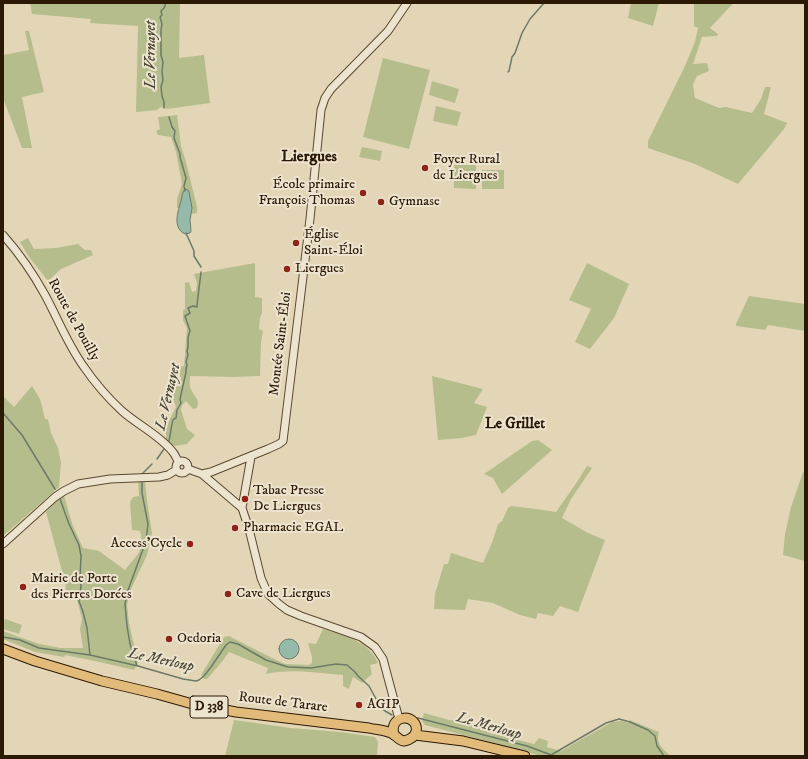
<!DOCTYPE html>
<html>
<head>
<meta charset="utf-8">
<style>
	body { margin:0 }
	#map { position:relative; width:808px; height:759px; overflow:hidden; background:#e3d6b6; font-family:"IM FELL DW Pica",serif }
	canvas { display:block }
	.frame { position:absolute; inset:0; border:4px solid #2c1904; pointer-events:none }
</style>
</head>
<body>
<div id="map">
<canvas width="808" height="759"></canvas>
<div class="frame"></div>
</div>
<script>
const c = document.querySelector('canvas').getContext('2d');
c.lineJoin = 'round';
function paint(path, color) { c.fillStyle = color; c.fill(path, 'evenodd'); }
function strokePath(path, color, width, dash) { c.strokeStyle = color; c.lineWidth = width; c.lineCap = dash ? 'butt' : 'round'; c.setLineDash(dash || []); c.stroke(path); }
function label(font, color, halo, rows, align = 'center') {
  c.font = font + ' "IM FELL DW Pica",serif'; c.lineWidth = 4; c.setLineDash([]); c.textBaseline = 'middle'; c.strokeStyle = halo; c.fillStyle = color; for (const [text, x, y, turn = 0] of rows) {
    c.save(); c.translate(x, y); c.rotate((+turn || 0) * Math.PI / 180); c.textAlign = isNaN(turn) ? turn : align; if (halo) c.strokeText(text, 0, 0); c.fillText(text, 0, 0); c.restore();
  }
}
paint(new Path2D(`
	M30 3H89L96 4V3H180L179 58 204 55 210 103 167 109 161 107 157 110 136 112 138 26 90 23 91 19 32 14Z
	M631 3H659L653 26 628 18Z
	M694 3H734C725 11 718 20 710 28L718 34 717 36 702 37 693 64 707 63 709 71 697 76 693 85 695 98 719 108 726 107 752 113 761 99 765 87H771L764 114 787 123 784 129 738 184 695 164 648 148V141L684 68 695 42 698 28 694 26Z
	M25 31H29L44 92 22 97 32 148H22L3 98V55L29 50Z
	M383 58 430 70 409 149 363 137Z
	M432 81 459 89 455 103 429 95Z
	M436 106 461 112 457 126 433 121Z
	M177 115 181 146 186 162 197 207V213L191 214 192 208 182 197 179 208H177V199L182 184 180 173 176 152 171 137 158 135 156 131 160 129 158 117Z
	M362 147 382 151 380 161 359 157Z
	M454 165H476V189L454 188Z
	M482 170H504V189H482Z
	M28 238 34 249 56 248 78 244 85 250H91L93 255 61 269 48 281 29 257 20 242Z
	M255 263V297L262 298V313L260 318 259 329 263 331 261 342 260 376 233 377 190 376C190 380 189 386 191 389 194 397 200 398 197 408L193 409 186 401 182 405 181 410 187 429 195 435 187 444 174 446 166 439V427L176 407 172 395 173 384 181 379 180 374 172 370 173 367 184 366 187 328 183 320V310L185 309V283L189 282 192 292 196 291 197 283 194 274Z
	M587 263 629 284 614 318 590 349 575 342 591 309 569 300Z
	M749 296 805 304V331L768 325 765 330 736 326V324Z
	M432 376 483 389 474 403 487 407 476 435 462 438 438 440Z
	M32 386 40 399 45 419H48L51 433 58 448 61 462 59 487 3 536V396L14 407Z
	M538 440 552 450 502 494 493 478 484 474 532 441Z
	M587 466 592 468 571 499 562 518 588 533 605 540 578 612 560 606 553 616 538 613 536 619 520 615 493 603 468 599 465 610 434 609 435 594 444 564H448L451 553 483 563 493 540 498 524 502 521 508 508 511 506 536 509 556 512 577 482Z
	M803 472 805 473V561L783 555 785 534 791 507Z
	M138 481H145L147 500 152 533 147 555 131 589 127 605 129 623 138 662 134 670 95 661 65 655 64 657 35 652 3 639V631L39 644 61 648H83L80 629 82 619 76 596 65 592 66 586 46 512 58 500 64 496 73 526 83 548 99 551 125 570C137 555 145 551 140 531L132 530 130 502 133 497 139 496Z
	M5 619 22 625 19 634 3 629V624Z
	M323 629C338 634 361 639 371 652 374 655 376 659 378 663L370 665 372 674 362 683 353 677 349 689 343 686V675C319 673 290 668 266 674L268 668 229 652 221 663 207 679H204L201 675 224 637 229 636 270 657 285 664 309 665 312 663V657L308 643 316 644Z
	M424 713 449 720 489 725 490 733 534 744 539 738 548 741 547 747 561 751 612 722 622 721 628 723 630 720 659 732C655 743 664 750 671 756H541L425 725 422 721Z
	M234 720 291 728 340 732 375 737 378 742 377 756H225Z`), '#b5bd8d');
const water = new Path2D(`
	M185 189 188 190 189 192 192 208 190 220 191 231 190 233 185 234C172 228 178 211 181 201 182 196 182 193 185 189Z
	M279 649a10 10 0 1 1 20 0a10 10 0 1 1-20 0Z`);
paint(water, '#96baa9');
strokePath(water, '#6c7a67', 1);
strokePath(new Path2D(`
	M508 72 509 71 512 57 515 53 522 33 530 19 544 3
	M164 108V102L162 96 161 87 163 80 162 72 163 62 161 55V30L162 24 160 17 162 15 161 11 164 8 166 3
	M169 117 172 127 175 131 174 138 180 154V157L186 178 184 186 185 191
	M186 233 194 251V256L201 267
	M3 413 22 435 55 489
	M169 441C170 437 172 421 173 420 173 419 175 419 176 418L177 410 181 403 180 399 186 372V369L187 365 186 362 188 355 187 351 188 347V338L189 334 190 331 185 316 190 313 188 308 193 306 197 307V305L201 272
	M157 459 164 449
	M142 476V474L152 464
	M60 499 69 524 79 545 81 556 80 579 81 586 79 601 83 612 87 628 90 655
	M3 637 20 640 39 648 90 655 138 666 183 679 196 681 199 680 204 676 211 667 226 645 230 642 238 644 266 660 288 667 311 668 336 664 347 665 355 672 358 676 369 686 381 708 385 711 392 715
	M137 666 130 644 127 626 125 604 127 593 146 541 148 524 142 493V480
	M418 718 527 746 554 756
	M551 755 606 723 619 719 630 722 648 730 655 736 657 746 664 756`), '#6c7a67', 1.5);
const tertiary = new Path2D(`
	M3 235C19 253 33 273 45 295 58 319 68 345 84 367 95 383 108 398 122 411 138 425 159 435 172 451 175 454 176 458 178 461
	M176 467a6 6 0 1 1 12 0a6 6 0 1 1-12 0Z
	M188 469 202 474 242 508 249 529 261 578 268 594 279 604 287 610 301 616 361 637 375 647 383 659 399 719
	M202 474 211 472 268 449 279 444 283 441 310 219 321 110 325 98 331 89 388 31 407 3
	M242 508 251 457
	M3 544 55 497 64 491 78 484 110 479 159 477 168 475 176 470`);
const primary = new Path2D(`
	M3 649 35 661 102 681 157 694 189 703 236 712 369 728C377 730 386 730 393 734 397 736 398 740 404 741 409 740 414 738 416 732 420 714 388 712 394 735
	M415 735 463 741 525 756`);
strokePath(tertiary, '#5a4830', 9);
strokePath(primary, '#2c1904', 11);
strokePath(tertiary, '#ede4d0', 7);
strokePath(primary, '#e2bb7b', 9);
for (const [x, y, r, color] of [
	[425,168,4,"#8f2418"],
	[363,193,4,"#8f2418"],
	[381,202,4,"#8f2418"],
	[296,243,4,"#8f2418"],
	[287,269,4,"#8f2418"],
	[245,499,4,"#8f2418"],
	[235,528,4,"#8f2418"],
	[190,544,4,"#8f2418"],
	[23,587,4,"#8f2418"],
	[228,594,4,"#8f2418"],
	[169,639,4,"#8f2418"],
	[359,705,4,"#8f2418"]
]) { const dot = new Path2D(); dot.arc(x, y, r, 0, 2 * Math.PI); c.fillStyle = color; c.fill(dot); strokePath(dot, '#ede4d0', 1.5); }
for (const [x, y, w] of [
	[209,707,38]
]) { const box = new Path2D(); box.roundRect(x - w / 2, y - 11, w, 22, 3); c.fillStyle = '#ede4d0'; c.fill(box); strokePath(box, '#2c1904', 1); }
label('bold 13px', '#2c1904', null, [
	["D 338",209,707]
]);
label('14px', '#2c1904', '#ede4d0', [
	["Foyer Rural",433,160],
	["de Liergues",433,176],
	["École primaire",355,185,"right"],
	["François Thomas",355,201,"right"],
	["Gymnase",389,202],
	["Église",304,235],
	["Saint-Éloi",304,251],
	["Liergues",295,269],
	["Tabac Presse",253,491],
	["De Liergues",253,507],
	["Pharmacie EGAL",243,528],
	["Access'Cycle",182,544,"right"],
	["Mairie de Porte",31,579],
	["des Pierres Dorées",31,595],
	["Cave de Liergues",236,594],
	["Oedoria",177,639],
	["AGIP",367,705]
], 'left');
label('14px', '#2c1904', '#ede4d0', [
	["Route de Pouilly",73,320,61],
	["Montée Saint-Éloi",281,344,-83],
	["Route de Tarare",283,703,7]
]);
label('italic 15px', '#4c4936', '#ede4d0', [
	["Le Vernayet",152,55,-90],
	["Le Vernayet",169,397,-77],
	["Le Merloup",161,661,12],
	["Le Merloup",489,727,16]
]);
label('bold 15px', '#2c1904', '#ede4d0', [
	["Le Grillet",515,425]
]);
label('bold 16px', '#2c1904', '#ede4d0', [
	["Liergues",309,158]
]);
</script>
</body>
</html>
